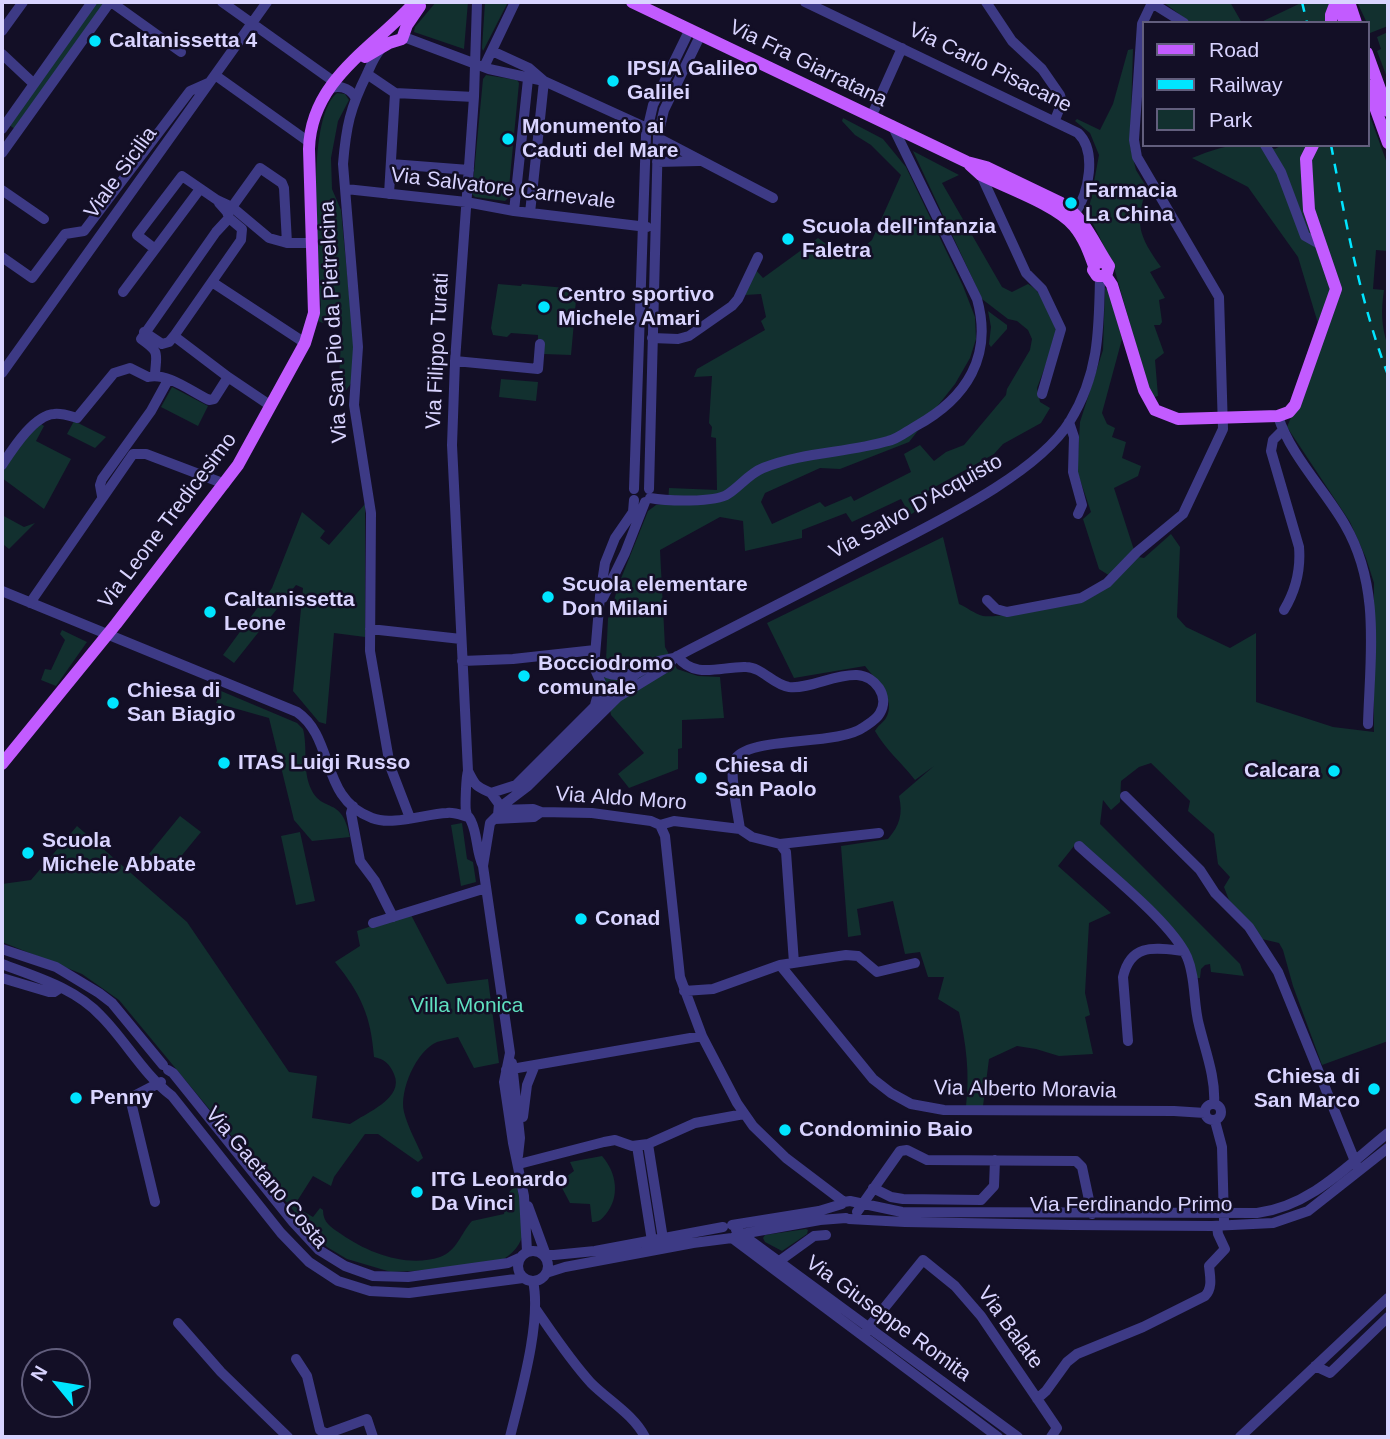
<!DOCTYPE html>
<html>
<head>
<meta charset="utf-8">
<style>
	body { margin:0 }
	#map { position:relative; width:1390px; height:1439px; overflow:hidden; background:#130f26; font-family:Arial,sans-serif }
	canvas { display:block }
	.frame { position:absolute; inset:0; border:4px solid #d9d4ff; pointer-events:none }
	.legend { position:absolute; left:1142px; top:21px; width:228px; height:126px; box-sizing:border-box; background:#130f26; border:2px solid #625e7d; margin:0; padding:9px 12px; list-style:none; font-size:21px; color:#d9d4ff }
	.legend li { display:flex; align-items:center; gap:14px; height:35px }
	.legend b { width:35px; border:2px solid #625e7d }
	.north { position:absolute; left:21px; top:1348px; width:70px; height:70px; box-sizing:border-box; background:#130f26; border:2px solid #625e7d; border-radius:50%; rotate:300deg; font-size:19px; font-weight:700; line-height:28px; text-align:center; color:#d9d4ff }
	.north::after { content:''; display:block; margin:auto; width:24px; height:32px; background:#00e5ff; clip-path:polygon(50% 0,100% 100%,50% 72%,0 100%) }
</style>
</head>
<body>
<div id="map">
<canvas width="1390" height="1439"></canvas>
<div class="frame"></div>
<ul class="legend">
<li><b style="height:9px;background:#c25bff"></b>Road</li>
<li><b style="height:9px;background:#00e5ff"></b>Railway</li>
<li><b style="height:19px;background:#12302f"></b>Park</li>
</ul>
<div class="north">N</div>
</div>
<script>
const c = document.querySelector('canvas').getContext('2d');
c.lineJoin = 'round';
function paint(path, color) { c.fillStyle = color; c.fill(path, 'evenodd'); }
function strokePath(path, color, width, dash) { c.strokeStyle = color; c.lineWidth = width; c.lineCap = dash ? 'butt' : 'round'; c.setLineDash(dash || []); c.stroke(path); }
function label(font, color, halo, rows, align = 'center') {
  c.font = font + ' Arial,sans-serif'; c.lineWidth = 5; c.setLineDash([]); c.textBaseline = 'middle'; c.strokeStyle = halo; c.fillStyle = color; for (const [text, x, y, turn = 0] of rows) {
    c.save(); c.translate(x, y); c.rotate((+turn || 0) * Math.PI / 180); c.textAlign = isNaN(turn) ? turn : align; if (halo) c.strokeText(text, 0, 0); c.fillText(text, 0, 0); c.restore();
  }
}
paint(new Path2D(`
	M92 2H109L18 131 6 123Z
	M436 2H468L464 49 414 32 415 27Z
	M485 2H508L483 51 482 48Z
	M1163 2H1230L1242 23H1191Z
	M1303 2H1328L1336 23H1259Z
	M1357 2H1388V26L1370 33 1367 23Z
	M1388 32V80L1377 51 1381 49 1377 37Z
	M1133 49 1130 146 1136 170 1147 188C1134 224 1139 236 1161 267L1150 272 1165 298 1159 300 1162 322 1160 325H1154L1164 353 1155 360 1158 396 1151 398 1113 264 1088 214 1099 155 1090 133 1075 121 1077 119 1100 130 1113 104 1128 50Z
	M486 75 517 80 519 83 508 198 505 201 475 197 472 194 483 79Z
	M337 93 345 94 349 100 338 121 331 158 332 189 341 210 356 367 352 382 344 393H338L342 326 327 318 323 323 318 321 321 305C319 261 304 120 337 93Z
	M1367 108 1388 166V251L1376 250 1373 289 1384 290C1381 310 1381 326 1388 346V1041L1322 1065 1293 986 1283 950 1279 943 1262 939 1229 900 1224 887 1230 877 1218 864 1214 834 1188 811 1190 801 1151 763 1139 767 1121 781 1120 802 1111 810 1103 800 1100 824 1240 964 1244 976 1211 972 1210 964 1205 965 1201 969 1200 978H1197L1190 955 1078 841 1058 866 1111 913 1089 923 1085 993 1090 1015 1085 1017 1093 1054 1059 1056 1036 1049 1017 1046 989 1059 983 1106H966C970 1073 966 1044 959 1012L938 999 944 977H928L920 952 905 954 893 901 857 909 861 935 848 937 841 846 888 839C900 825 903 814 899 796L934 766 915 780C902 763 885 749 875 731 878 725 883 723 886 718 897 699 876 680 865 666L794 678 767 623 943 537 959 604C966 607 975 614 983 616 999 619 1085 602 1099 593 1114 583 1125 569 1139 557L1144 558 1171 534 1180 547 1177 617 1186 627 1230 648 1256 633V702L1333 727 1374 732V583L1366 558 1350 522 1287 427 1323 340 1298 257 1248 187 1192 158C1217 148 1249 137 1275 149L1282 145H1367Z
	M843 118 883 139 906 167 963 286 975 317 976 339 970 358 955 384 909 442 840 469 820 468 765 493 761 502 772 524 820 502 825 507 851 496 854 501 911 472 904 454 920 445 934 461 946 452 964 445 1006 395 1007 389 1030 350 1032 339 1028 330 1017 321 1008 319 982 299 913 151 959 175 942 183 1002 287 1012 292 1028 284C1043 292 1055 318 1057 335L1037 388 1040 402 1050 408 1041 423 1003 444 994 454 915 498 919 509 910 515 901 499 852 522 846 513 802 530V538L745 551 743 521 720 517 660 550 665 647 677 669 698 676 720 677 724 718 682 720V748L678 749V769L629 788 618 774 644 753 611 715 601 663 606 660 608 619 620 581 648 511 656 505 668 503 669 488 717 490 716 438 711 437 712 427 709 423 712 376 694 377 697 369 765 330 761 321 766 317 761 294 745 295 755 269 763 278 818 238 848 260 872 240 901 175 871 145 855 135 842 121Z
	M498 284 521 286 522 284 577 289 571 355 544 354V341L538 340V335L511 333 507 337 493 335 491 328Z
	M1105 288 1108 289 1122 339 1102 413 1107 424 1115 428 1112 437 1126 442 1122 458 1141 466 1138 476 1114 488 1134 550 1110 576 1099 569 1083 519 1091 512 1077 471 1080 422 1103 350Z
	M988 311 1007 325V329L991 347 989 344 991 327Z
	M501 379 538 382 536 401 499 397Z
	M172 387 208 406 198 426 161 407Z
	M74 421 106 437 95 448 67 434Z
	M41 424 44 426 36 441 71 459 44 509 2 478C4 456 26 438 41 424Z
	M365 504V637L334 633 326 724 319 722 293 691 303 588 296 585 234 663 223 655 272 588 302 512 325 531 320 538 329 545Z
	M2 515 24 527 35 523 9 549 4 545 2 548Z
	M62 630 87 642 56 686 41 680 45 669 51 670 65 640 60 634Z
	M221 691 297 723 303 729C308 748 302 769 311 789 323 814 342 795 350 837L312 841 294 820 269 718 216 703Z
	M180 816 201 832 169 871 149 854Z
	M462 823 467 859 473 862 476 882 461 886 451 825Z
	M77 826 187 922 289 1072 317 1076 312 1118 350 1124C366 1113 405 1098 394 1074 390 1064 384 1059 374 1057 371 1016 361 994 335 962L360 946 357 931 410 913 447 984 488 979 499 1063 474 1068 458 1037C451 1039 443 1040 437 1042 416 1051 399 1091 404 1112 408 1128 417 1143 423 1158L418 1162 378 1134H365L334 1177 331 1186 313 1176 294 1206 313 1217 320 1208 323 1210C323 1223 331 1227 341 1234 368 1253 407 1268 440 1257 457 1251 461 1233 472 1221L504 1214C506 1203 505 1191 517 1186 522 1217 534 1241 502 1260L432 1270 391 1272 347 1259 327 1247 292 1209 119 1000 82 974 2 942V884L31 880Z
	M300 832 315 901 296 905 281 836Z
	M602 1156C617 1173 620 1197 606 1214 601 1220 599 1222 592 1222L590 1204 570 1203 561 1186 566 1177 574 1171 570 1162Z
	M806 1229 808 1230 807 1234 782 1251 765 1242 763 1238 765 1235Z`), '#12302f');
strokePath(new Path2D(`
	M111 2 181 52
	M222 2 333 81
	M477 2 474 97 455 361 452 445 468 771C466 776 465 807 466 811 468 821 467 812 471 821 478 835 476 852 483 866L510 1053 504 1082 513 1143 524 1196 527 1251
	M805 2 1078 133C1097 151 1089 193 1075 213
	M986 2 1012 41 1042 69 1060 95 1062 102 1055 120
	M2 31 23 2
	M404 37 489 69 544 81 647 128
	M380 50C374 57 371 65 367 74 350 108 346 127 343 164L358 347 354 405 371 513 370 651 390 766 410 818
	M492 51 529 68 544 81
	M2 54 34 84
	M484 67 515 2
	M367 74 395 93 474 97
	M215 75 309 142
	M327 90C337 84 349 87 355 97
	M872 115 902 48
	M2 129 92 2
	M658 138 773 198
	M1265 145 1281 172 1305 236 1321 245
	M2 153 110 2
	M657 162 699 161
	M391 164 469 170
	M981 175 1026 273 1042 289 1061 329 1042 394
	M346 189 466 202 514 211 647 227
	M2 190 44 219
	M389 194 395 93
	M232 207 260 168 282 183 284 188 287 243
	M514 211 528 79
	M530 213 544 81
	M155 249 137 235 182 176 217 200 232 207 269 238 287 243H312
	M2 257 32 278 65 234 84 231 190 91 208 83
	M212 282 305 343
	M123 292 200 189
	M144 332 162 344 169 342 174 336 241 240 242 229 229 218
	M174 336 228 377
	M652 338 678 339 689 336 732 306 738 299 758 257
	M455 361 538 369 540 344
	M2 373 267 2
	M155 375C156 353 161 353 141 339L216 232 229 218 227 212 219 203
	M1278 416C1290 455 1325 490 1345 525 1381 587 1370 656 1368 724
	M1069 422 1074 437 1073 472 1082 505 1078 514
	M1283 430 1273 440 1271 451 1299 547C1301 571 1296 590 1284 610
	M2 465C12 450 34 415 54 414 62 413 70 416 77 418L114 373 130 368 148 377C167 372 192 392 209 400L214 399 228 377 271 406
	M634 489 646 135 653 105 690 29
	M649 489 658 136 664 110 701 34
	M102 496 100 485 102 479 151 411 168 380
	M650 498C666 501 715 503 728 494 740 486 750 473 763 468 802 452 847 453 888 441 898 439 907 431 916 426 967 398 993 356 977 299L892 125
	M2 591 297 712C335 738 320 799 372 818 392 826 425 814 447 813 454 812 461 815 468 817
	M603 598 625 553 645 502
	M987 600 996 609 1007 612 1081 598 1107 583 1137 552 1183 514 1223 429 1219 297 1137 157 1134 140 1142 24 1152 3 1184 23
	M30 603 133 454H146L225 484
	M370 629 461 639
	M677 656C695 680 721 666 746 667 762 667 773 685 789 687 811 689 834 674 857 675 875 676 890 696 880 713 877 719 870 723 864 727 837 747 745 735 734 761 729 774 738 814 740 829
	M462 661 513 659 595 650
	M597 664C607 679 620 675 636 673
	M595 705 601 683 594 667 600 596 605 563 615 538 633 512 634 500
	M468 771C476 787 476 786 491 793L499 804 498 815 490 823 483 866
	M491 793 516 785 595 706 637 673 659 661 674 658 691 649C752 618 814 586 875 554 932 524 1037 475 1070 421 1099 374 1099 330 1100 277
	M1125 796 1200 870 1215 893 1249 927 1278 972 1357 1166
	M353 806 351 813 360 861 375 881 393 917
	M499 808 528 786 618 697 667 667 674 658
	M499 810 533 809 541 812 592 813 651 821 660 825 674 821 740 829 752 837 780 844 879 833
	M495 819 534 817 541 812
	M660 825 665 836 680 977 702 1036 737 1103 753 1126 786 1158 844 1202
	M780 844 786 852 794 963
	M1079 846C1108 873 1172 923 1187 957 1196 978 1193 1003 1199 1025 1205 1050 1216 1078 1214 1104
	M373 923 486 888
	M2 949 56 967 99 993 112 1003 163 1065
	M2 964C36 977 75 988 101 1016 126 1041 143 1074 172 1096L281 1233 309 1262 338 1281 370 1291 409 1293 523 1278
	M780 965 873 1079 891 1093 911 1104 944 1110 1174 1111 1205 1113
	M2 978 49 992H54L60 988
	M684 991 713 989 780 965 846 955 858 956 877 972 915 963
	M1128 1041 1123 977C1131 942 1156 948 1184 951
	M512 1063 520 1138 518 1156
	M168 1070 173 1073 293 1222 319 1250 345 1266 373 1276 408 1277 508 1263 519 1258
	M506 1070 702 1036
	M1205 1112a8 8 0 1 1 16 0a8 8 0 1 1-16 0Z
	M523 1117 527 1085 535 1065
	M1215 1121 1222 1147 1224 1221
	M648 1144 663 1239
	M637 1146 652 1241
	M519 1164 604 1142 615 1140 632 1146 648 1144 695 1123 744 1114
	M873 1188 891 1197 903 1199 981 1200 994 1186 995 1160
	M155 1202 130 1098 161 1082
	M844 1202 850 1201 902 1212 1257 1213C1311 1206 1348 1165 1388 1133
	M528 1206 547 1258
	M857 1212 900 1151 907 1150 927 1160 1076 1161 1082 1167 1092 1214
	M849 1219 905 1222 1071 1225 1212 1226 1273 1223 1308 1211 1388 1148
	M732 1225 819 1211 842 1204
	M736 1230 1018 1437
	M736 1235 820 1220 846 1218
	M732 1238 998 1437
	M518 1266a15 15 0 1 1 30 0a15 15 0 1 1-30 0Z
	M542 1254 554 1255 595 1251 723 1227
	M778 1262 814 1236 826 1235
	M546 1273 565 1267 693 1243 732 1238
	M535 1308C553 1334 570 1360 591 1383 609 1401 633 1414 645 1437
	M178 1323 221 1372 288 1437
	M864 1333 923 1260 955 1286 981 1316 1057 1428 1051 1437
	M296 1359 307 1376 320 1430 326 1434 367 1419 373 1437
	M1315 1366 1330 1373 1388 1317
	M1037 1399 1046 1391 1067 1362 1077 1354 1143 1327 1205 1296C1213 1288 1210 1276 1209 1266L1225 1249 1218 1234 1217 1226
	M510 1437C520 1396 542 1322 533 1281
	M1240 1437 1388 1298`), '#3d3a85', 10);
strokePath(new Path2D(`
	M632 2 967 162 986 167 1061 203C1086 219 1093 242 1109 266L1106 276H1097L1093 270 1095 264 1100 262 1107 263
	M1337 2 1345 23
	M1349 2 1356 23
	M1331 23V15L1336 2
	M1367 53 1388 111
	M365 57 389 43 402 39 407 25 420 6
	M1367 85 1388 143
	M970 165 981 175C1007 188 1056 205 1074 226 1084 238 1089 252 1094 266
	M1106 276 1112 285 1144 390 1155 410 1178 419 1278 416 1289 412 1295 405 1336 289 1309 210 1306 159 1313 145
	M2 764 116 624 238 465 305 343 314 313 309 149C311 79 374 48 415 2`), '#c25bff', 12);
strokePath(new Path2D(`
	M1302 2 1307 23
	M1331 145C1346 223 1360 301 1388 375`), '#00e5ff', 2.5, [10, 9]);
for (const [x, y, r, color] of [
	[95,41,7,"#00e5ff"],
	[613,81,7,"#00e5ff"],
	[508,139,7,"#00e5ff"],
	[1071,203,7,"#00e5ff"],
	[788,239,7,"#00e5ff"],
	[544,307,7,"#00e5ff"],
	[548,597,7,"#00e5ff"],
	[210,612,7,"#00e5ff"],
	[524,676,7,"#00e5ff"],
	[113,703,7,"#00e5ff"],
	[224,763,7,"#00e5ff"],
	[1334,771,7,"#00e5ff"],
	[701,778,7,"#00e5ff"],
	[28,853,7,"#00e5ff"],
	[581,919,7,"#00e5ff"],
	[1374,1089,7,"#00e5ff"],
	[76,1098,7,"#00e5ff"],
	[785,1130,7,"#00e5ff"],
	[417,1192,7,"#00e5ff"]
]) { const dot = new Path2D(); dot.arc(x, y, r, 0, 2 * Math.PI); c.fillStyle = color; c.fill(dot); strokePath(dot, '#130f26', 2.5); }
label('bold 21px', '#d9d4ff', '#130f26', [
	["Caltanissetta 4",109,41],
	["IPSIA Galileo",627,69],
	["Galilei",627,93],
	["Monumento ai",522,127],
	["Caduti del Mare",522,151],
	["Farmacia",1085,191],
	["La China",1085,215],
	["Scuola dell'infanzia",802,227],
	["Faletra",802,251],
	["Centro sportivo",558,295],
	["Michele Amari",558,319],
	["Scuola elementare",562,585],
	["Don Milani",562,609],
	["Caltanissetta",224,600],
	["Leone",224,624],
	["Bocciodromo",538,664],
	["comunale",538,688],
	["Chiesa di",127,691],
	["San Biagio",127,715],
	["ITAS Luigi Russo",238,763],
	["Chiesa di",715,766],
	["San Paolo",715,790],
	["Calcara",1320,771,"right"],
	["Scuola",42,841],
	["Michele Abbate",42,865],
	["Conad",595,919],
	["Chiesa di",1360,1077,"right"],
	["San Marco",1360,1101,"right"],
	["Penny",90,1098],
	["Condominio Baio",799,1130],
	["ITG Leonardo",431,1180],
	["Da Vinci",431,1204]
], 'left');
label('21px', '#d9d4ff', '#130f26', [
	["Via Fra Giarratana",808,64,26],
	["Via Carlo Pisacane",990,68,26],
	["Viale Sicilia",121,173,-54],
	["Via Salvatore Carnevale",503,189,7],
	["Via San Pio da Pietrelcina",334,322,-93],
	["Via Filippo Turati",438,351,-87],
	["Via Salvo D'Acquisto",916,507,-29],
	["Via Leone Tredicesimo",168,521,-53],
	["Via Aldo Moro",621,799,4],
	["Via Alberto Moravia",1025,1090,1],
	["Via Gaetano Costa",266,1178,50],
	["Via Ferdinando Primo",1131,1205],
	["Via Giuseppe Romita",888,1319,36],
	["Via Balate",1010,1328,54]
]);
label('21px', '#5fe0c0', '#130f26', [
	["Villa Monica",467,1006]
]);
</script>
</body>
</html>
